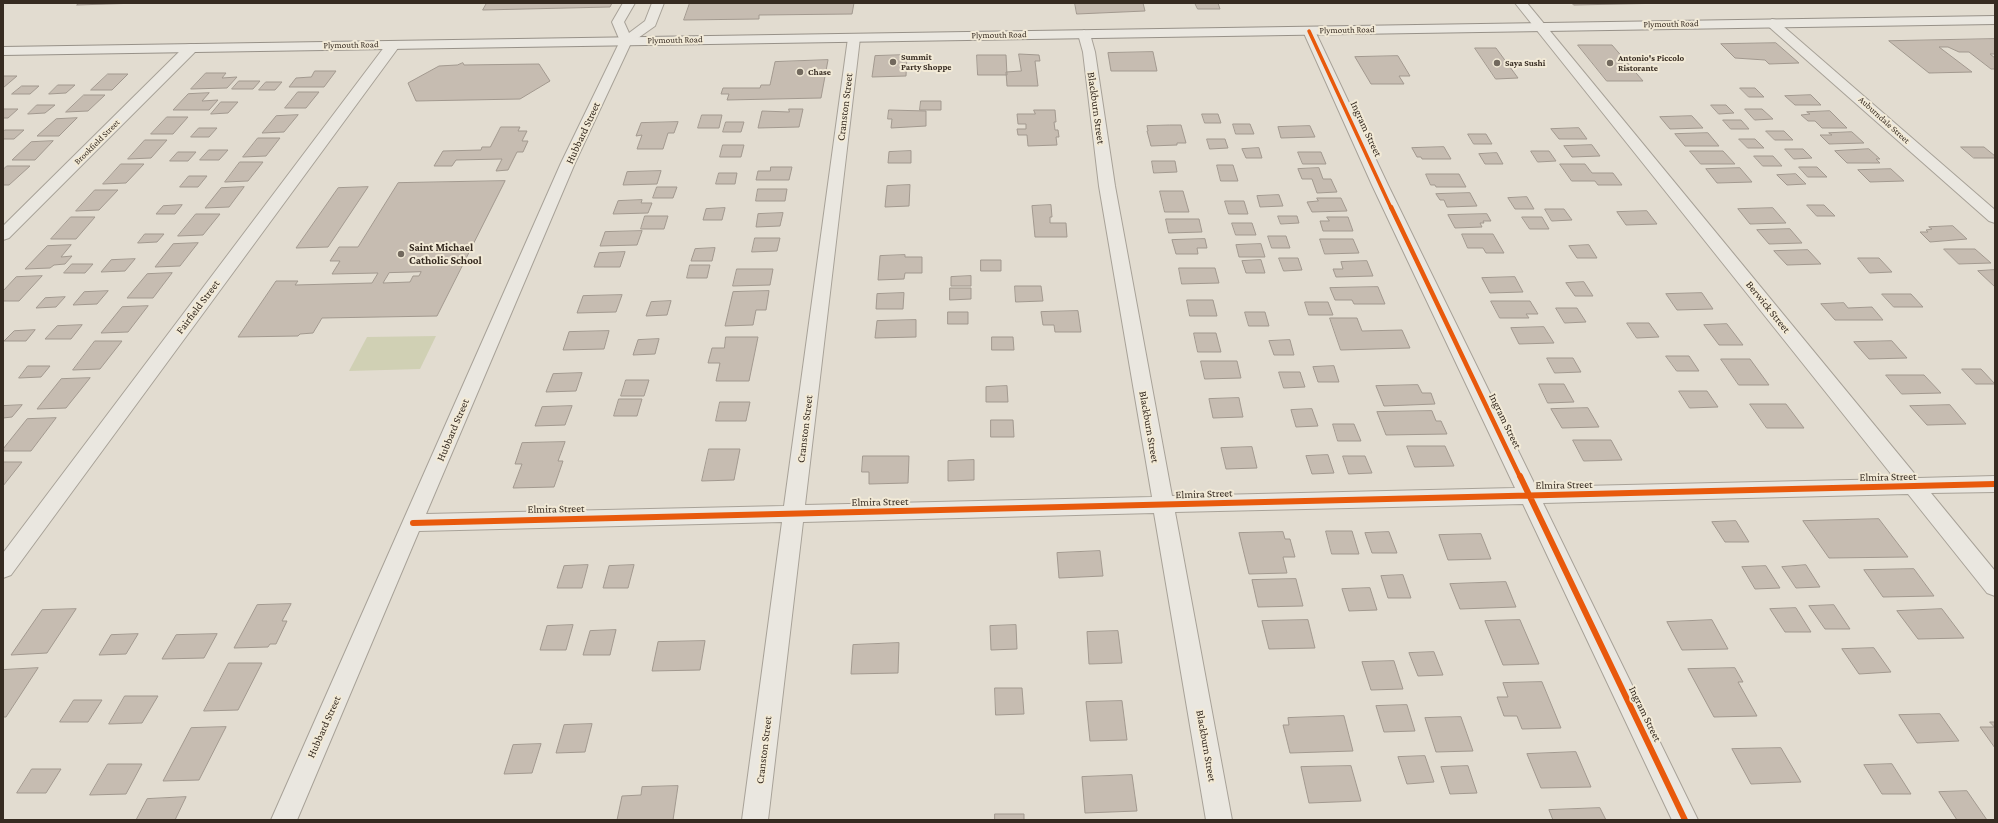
<!DOCTYPE html>
<html>
<head>
<meta charset="utf-8">
<style>
	body { margin:0 }
	#map { position:relative; width:1998px; height:823px; overflow:hidden; background:#e2dcd0; font-family:"Crimson Pro",serif }
	canvas { display:block }
	.frame { position:absolute; inset:0; border:4px solid #362b21; pointer-events:none }
</style>
</head>
<body>
<div id="map">
<canvas width="1998" height="823"></canvas>
<div class="frame"></div>
</div>
<script>
const c = document.querySelector('canvas').getContext('2d');
c.lineJoin = 'round';
function paint(path, color) { c.fillStyle = color; c.fill(path, 'evenodd'); }
function strokePath(path, color, width, dash) { c.strokeStyle = color; c.lineWidth = width; c.lineCap = dash ? 'butt' : 'round'; c.setLineDash(dash || []); c.stroke(path); }
function label(font, color, halo, rows, align = 'center') {
  c.font = font + ' "Crimson Pro",serif'; c.lineWidth = 4; c.setLineDash([]); c.textBaseline = 'middle'; c.strokeStyle = halo; c.fillStyle = color; for (const [text, x, y, turn = 0] of rows) {
    c.save(); c.translate(x, y); c.rotate((+turn || 0) * Math.PI / 180); c.textAlign = isNaN(turn) ? turn : align; if (halo) c.strokeText(text, 0, 0); c.fillText(text, 0, 0); c.restore();
  }
}
paint(new Path2D(`
	M436 336 420 369 349 371 367 337Z`), '#d0d0b4');
const building = new Path2D(`
	M80 3H139L77 5Z
	M487 3H612L610 7 483 10Z
	M690 3H854L852 14 759 15V19L684 20Z
	M1075 3H1143L1145 11 1077 14Z
	M1195 3H1218L1220 9H1198Z
	M1572 3H1669L1574 5Z
	M1995 39V54H1990L1995 58V69H1991L1969 52H1959L1948 47H1939L1972 72 1929 73 1889 41Z
	M1776 43 1799 63 1769 64 1765 60 1735 58 1721 44Z
	M1578 45H1612L1643 81H1607Z
	M1475 48H1496L1518 78 1496 79Z
	M1153 52 1157 71H1111L1108 53Z
	M1019 54 1039 55 1040 61H1035L1038 86H1007L1006 72 1021 71Z
	M907 55 906 76 872 77 875 56Z
	M977 55H1006L1007 75H978Z
	M1398 56 1410 76H1399L1404 84H1371L1355 57Z
	M828 60 821 98 727 100 729 94H721L723 88H760L761 85H770L775 62Z
	M463 63 464 65 539 64 550 81 520 99 416 101 408 83 439 66 457 65Z
	M315 71H336L324 87H289L296 78 311 77Z
	M206 73H226L222 78 237 77 227 88 191 89Z
	M108 74H128L112 90H91Z
	M3 76H17L3 88Z
	M239 81H260L253 89H232Z
	M266 82H282L275 90H259Z
	M58 85H75L66 93 49 94Z
	M22 86H39L30 94H12Z
	M1740 88H1755L1764 97H1749Z
	M298 92H319L306 108H285Z
	M209 93 202 101 218 100 209 110H173L188 94Z
	M84 95H105L88 111 66 112Z
	M1811 95 1821 105H1795L1785 96Z
	M921 101H941V110H920Z
	M221 102H238L228 113 211 114Z
	M37 105H55L45 113 28 114Z
	M1711 105H1726L1734 113 1719 114Z
	M3 109H18L8 118H3Z
	M789 109H803L799 127 758 128 762 111 789 112Z
	M1745 109H1762L1773 119 1755 120Z
	M889 110 926 111V126L891 128 892 119H888Z
	M1034 110H1055L1056 122H1054L1055 130H1058L1059 137H1056L1057 145 1028 146 1027 135H1018L1017 129H1026V124H1018L1017 114H1035Z
	M1830 111 1847 128H1822L1815 121H1808L1801 115 1810 114 1807 112Z
	M1202 114H1218L1221 123H1205Z
	M298 115 284 132 262 133 276 116Z
	M702 115H722L719 128H698Z
	M1692 116 1703 128 1670 129 1660 117Z
	M167 117H188L173 134H151Z
	M77 118 59 136H37L56 119Z
	M1723 120H1741L1749 129H1731Z
	M678 122 674 133H668L663 149H637L642 135 636 136 641 123Z
	M726 122H744L741 132H723Z
	M1233 124H1250L1254 134H1236Z
	M1170 125H1181L1186 143H1177V145L1151 146 1147 131H1148L1147 126Z
	M1310 126 1315 137 1281 138 1278 127Z
	M501 127H520L518 131H527L522 141H528L523 152H517L508 170 496 171 502 159 456 160 452 166H434L443 151 481 150 482 147H490Z
	M199 128H217L209 137H191Z
	M1579 128 1587 139H1559L1551 129Z
	M5 130H24L14 139H3V132Z
	M1766 131H1784L1793 140H1775Z
	M1852 132 1864 143 1829 144 1820 135H1832L1829 133Z
	M1708 133 1719 146H1685L1675 134Z
	M1468 134H1486L1492 144H1474Z
	M258 138H280L266 156 243 157Z
	M1207 139H1225L1228 148 1210 149Z
	M1739 139H1755L1764 148H1748Z
	M145 140H167L151 158 128 159Z
	M53 141 35 160H12L31 142Z
	M723 145H744L741 157H720Z
	M1592 145 1600 156 1572 157 1564 146Z
	M1444 147 1451 159H1422L1421 157H1417L1412 148Z
	M1961 147H1984L1995 156V158H1974Z
	M1259 148 1262 158H1246L1242 149Z
	M1785 149H1803L1812 158 1794 159Z
	M1869 149 1880 159H1876L1880 163H1847L1835 151Z
	M209 150H228L219 160H200Z
	M911 151V163H888L889 152Z
	M1531 151H1549L1556 161 1538 162Z
	M1690 151H1723L1735 164H1701Z
	M178 152H196L188 161H170Z
	M1298 152H1321L1326 164H1303Z
	M1497 153 1503 164H1485L1479 154Z
	M1754 156H1773L1782 166H1763Z
	M1152 161H1175L1177 172 1154 173Z
	M240 162H263L248 181 225 182Z
	M121 164H144L126 183 103 184Z
	M1560 164H1585L1592 173H1613L1622 185H1598L1595 181H1572Z
	M1217 165H1233L1238 181H1221Z
	M7 166H30L9 185H3V170Z
	M771 167H792L789 180H756L758 171H770Z
	M1799 167H1817L1827 177H1808Z
	M1319 168 1323 179H1331L1337 192 1317 193 1312 179H1302L1298 169Z
	M1740 168 1752 182 1717 183 1706 169Z
	M1891 169 1904 181 1870 182 1858 170Z
	M661 171 657 184 623 185 627 172Z
	M719 173H737L735 184H716Z
	M1426 174H1459L1466 187H1436L1435 185H1431Z
	M1796 174 1806 184 1787 185 1777 175Z
	M189 176H207L198 187H180Z
	M505 181 437 316 322 318 313 333 300 334 298 336 238 337 276 281H298L295 285 372 283 378 273 332 274 340 261H330L339 247H358L398 183ZM421 272 419 276H413L410 282 383 283 389 273Z
	M910 185 909 206 885 207 887 186Z
	M244 187 229 207 205 208 221 188Z
	M368 187 328 247 296 248 338 188Z
	M657 187H677L673 198H653Z
	M758 189H787L785 201H756Z
	M95 190H118L99 210 76 211Z
	M1160 191H1183L1189 212H1165Z
	M1470 193 1477 206 1447 207 1444 200H1440L1436 194Z
	M1279 195 1283 206 1260 207 1257 196Z
	M1527 197 1534 209H1515L1508 198Z
	M1317 198H1341L1347 211 1312 212 1307 202 1318 201Z
	M642 200 641 203H652L648 213 613 214 618 201Z
	M1225 201H1244L1248 214H1229Z
	M182 205 175 214H156L163 206Z
	M1051 205 1052 217H1050V223H1066L1067 237H1035L1032 206Z
	M1807 205H1824L1835 216H1817Z
	M725 208 722 220H703L706 209Z
	M1773 208 1786 223 1750 224 1738 209Z
	M1545 209H1564L1572 220 1552 221Z
	M1647 211 1657 224 1626 225 1617 212Z
	M783 213 780 226 756 227 758 214Z
	M196 214H220L203 235 178 236Z
	M1487 214 1491 221H1483L1484 223H1480L1482 227 1455 228 1448 215Z
	M645 216H668L664 229H641Z
	M1278 216H1297L1299 223 1281 224Z
	M71 217H95L76 239H51Z
	M1327 217H1348L1353 231H1323L1320 221H1329Z
	M1522 217H1542L1549 229H1530Z
	M1166 219H1199L1202 232 1169 233Z
	M1232 223H1252L1256 235H1236Z
	M1953 226 1967 239 1930 242 1920 232H1928L1926 230 1932 229 1929 227Z
	M1790 229 1802 243 1769 244 1757 230Z
	M642 231 637 245 600 246 605 232Z
	M145 234H164L157 242 138 243Z
	M1462 234H1493L1504 253H1486L1483 248H1468Z
	M1268 236H1286L1290 248H1272Z
	M755 238H780L777 251 752 252Z
	M1205 239 1207 248H1197L1198 254H1176L1172 240Z
	M1320 239H1353L1359 253 1325 254Z
	M198 243 180 266 155 267 173 244Z
	M1261 244 1265 257H1239L1236 245Z
	M71 245 61 257 72 256 65 264 54 265 50 268 25 269 47 246Z
	M1589 245 1597 258H1577L1569 246Z
	M715 248 712 261H691L695 249Z
	M1944 249H1975L1991 263 1959 264Z
	M1808 250 1821 264 1787 265 1774 251Z
	M625 252 620 267H594L599 253Z
	M905 255V257H922V273H905L904 279 878 280 880 256Z
	M1279 258H1298L1302 270 1284 271Z
	M1858 258H1879L1892 272 1870 273Z
	M135 259 125 271 101 272 111 260Z
	M981 260H1001V271H981Z
	M1261 260 1265 273H1246L1242 261Z
	M1367 261 1373 276 1336 277 1333 269H1343L1341 262Z
	M72 264H93L85 273H64Z
	M690 265H710L707 278H687Z
	M1179 268H1215L1219 283 1182 284Z
	M737 269H773L770 285 733 286Z
	M1995 270V287L1978 271Z
	M172 273 153 298H127L147 274Z
	M42 276 19 301H3V291L16 277Z
	M971 276V286H951V277Z
	M1515 277 1523 292 1490 293 1482 278Z
	M1584 282 1593 296H1575L1566 283Z
	M1015 286H1041L1043 301 1016 302Z
	M1378 287 1385 304H1354L1352 300H1335L1330 288Z
	M950 288H971V299L950 300Z
	M108 291 97 304 73 305 84 292Z
	M769 291 766 310H756L753 325 725 326 733 292Z
	M904 293 903 309H876L877 294Z
	M1702 293 1713 309 1677 310 1666 294Z
	M1882 294H1911L1923 307H1894Z
	M622 295 616 312 577 313 583 296Z
	M65 297 56 307 36 308 45 298Z
	M1187 300H1213L1217 316H1190Z
	M671 301 667 315 646 316 651 302Z
	M1491 301H1530L1538 314H1526L1529 318H1500Z
	M1305 302H1328L1333 315H1309Z
	M1844 303 1848 308 1872 307 1883 320H1835L1821 304Z
	M148 306 128 332 101 333 122 307Z
	M1556 308H1577L1586 322 1565 323Z
	M1078 311 1081 332H1055L1054 325H1043L1041 312Z
	M948 312H968V324H948Z
	M1245 312H1265L1269 326H1249Z
	M1330 318H1357L1362 331 1402 330 1410 348 1341 350Z
	M916 320V337L875 338 877 321Z
	M1627 323H1649L1659 337 1637 338Z
	M1727 324 1743 345H1719L1704 325Z
	M82 325 71 339H45L57 326Z
	M1544 327 1554 343 1519 344 1511 328Z
	M35 330 26 341H4L14 331Z
	M609 331 604 349 563 350 569 332Z
	M1194 333H1216L1221 352H1198Z
	M726 337H758L749 381H716L720 363H708L712 348H724Z
	M992 337H1013L1014 350H992Z
	M659 339 655 354 633 355 638 340Z
	M1290 340 1294 355H1274L1269 341Z
	M95 341H122L100 369 73 370Z
	M1892 341 1907 358 1869 359 1854 342Z
	M1666 356H1689L1699 371H1677Z
	M1547 358H1573L1581 372 1555 373Z
	M1721 359H1750L1769 385H1739Z
	M1201 361H1237L1241 378 1205 379Z
	M28 366H50L41 377 19 378Z
	M1334 366 1339 382H1318L1313 367Z
	M1962 369H1981L1995 384H1976Z
	M1279 372H1300L1305 387 1284 388Z
	M582 373 576 391 546 392 553 374Z
	M1886 375H1924L1941 393 1902 394Z
	M90 378 66 408 37 409 61 379Z
	M626 380H649L644 396H621Z
	M1539 384H1564L1574 402 1548 403Z
	M1418 385 1422 393H1431L1435 404 1384 406 1376 386Z
	M1007 386 1008 402H986V387Z
	M1679 391H1707L1718 407 1690 408Z
	M1239 398 1243 417 1213 418 1209 399Z
	M619 399H642L637 416H614Z
	M720 402H750L746 421H716Z
	M1750 404H1786L1804 428H1767Z
	M22 405 12 417 3 418V406Z
	M1950 405 1966 424 1927 425 1910 406Z
	M572 406 565 425 535 426 542 407Z
	M1588 408 1599 427 1562 428 1551 409Z
	M1312 409 1318 426 1296 427 1291 410Z
	M1432 411 1436 421H1441L1447 434 1386 435 1377 412Z
	M56 418 31 451H3V449L27 419Z
	M991 420H1013L1014 437H991Z
	M1333 424H1354L1361 441H1338Z
	M1573 440H1611L1622 460 1584 461Z
	M565 442 558 461H563L554 487 513 488 522 464H515L522 443Z
	M1407 446H1445L1454 466 1415 467Z
	M1252 447 1257 468 1226 469 1221 448Z
	M709 449H740L734 480 702 481Z
	M1328 455 1334 473 1312 474 1306 456Z
	M863 456H909L908 483 869 484V472H862Z
	M1343 456H1365L1372 473 1349 474Z
	M974 460V480L948 481V461Z
	M3 462H22L3 486Z
	M1879 519 1908 557 1829 558 1803 521Z
	M1736 521 1749 542H1725L1712 522Z
	M1326 531H1352L1359 554H1332Z
	M1283 532 1285 539H1290L1295 557H1283L1287 573 1249 574 1239 533Z
	M1389 532 1397 553H1372L1365 533Z
	M1481 534 1491 559 1448 560 1439 535Z
	M1100 551 1103 576 1059 578 1057 553Z
	M588 565 582 588H557L564 566Z
	M634 565 628 588H603L609 566Z
	M1806 565 1820 587 1796 588 1782 567Z
	M1766 566 1780 588 1755 589 1742 567Z
	M1914 569 1934 596 1883 597 1864 570Z
	M1403 575 1411 598H1388L1381 576Z
	M1296 579 1303 606 1258 607 1252 580Z
	M1506 582 1516 607 1460 609 1450 584Z
	M1370 588 1377 610 1349 611 1342 589Z
	M291 604 282 621H287L276 644H270L268 647 234 648 257 605Z
	M1834 605 1850 629H1825L1809 606Z
	M1796 608 1811 632H1785L1770 609Z
	M76 609 47 653 11 655 42 610Z
	M1942 609 1964 638 1918 639 1897 611Z
	M1308 620 1315 648 1269 649 1262 621Z
	M1520 620 1539 664 1503 665 1485 621Z
	M1712 620 1728 649 1682 650 1667 622Z
	M573 625 566 650H540L547 626Z
	M1016 625 1017 649 991 650 990 626Z
	M616 630 610 655H583L590 631Z
	M1118 631 1122 663 1089 664 1087 632Z
	M138 634 126 654 99 655 111 635Z
	M217 634 204 658 162 659 176 635Z
	M705 641 700 670 652 671 658 642Z
	M899 643 898 673 851 674 853 645Z
	M1874 648 1891 672 1859 674 1842 649Z
	M1434 652 1443 675 1418 676 1409 653Z
	M1394 661 1403 689 1371 690 1362 662Z
	M229 663H262L238 710 204 711Z
	M38 668 6 717H3V670Z
	M1735 668 1743 682H1738L1757 716 1714 717 1688 669Z
	M1542 682 1561 728 1522 729 1517 716H1504L1497 697H1508L1503 683Z
	M995 688H1022L1024 714 996 715Z
	M125 696H158L142 723 109 724Z
	M74 700H102L88 722H60Z
	M1122 701 1127 740 1090 741 1086 702Z
	M1407 705 1415 731 1384 732 1376 706Z
	M1940 714 1959 741 1917 743 1899 715Z
	M1344 716 1353 751 1290 753 1283 725H1289L1288 718Z
	M1461 717 1473 751 1436 752 1425 718Z
	M1990 722H1995V748L1980 727H1994Z
	M592 724 585 752 556 753 564 725Z
	M226 727 199 780 163 781 191 728Z
	M541 744 532 773 504 774 513 745Z
	M1781 748 1801 782 1751 784 1732 749Z
	M1576 752 1591 787 1541 788 1527 754Z
	M1425 756 1434 782 1407 784 1398 757Z
	M108 764H142L126 794 90 795Z
	M1892 764 1911 794H1882L1864 765Z
	M1351 766 1361 801 1309 803 1301 767Z
	M1468 766 1477 793 1450 794 1441 767Z
	M32 769H61L46 793H17Z
	M1132 775 1137 811 1085 813 1082 777Z
	M678 786 673 820H617L622 796 641 795 642 787Z
	M1967 791 1987 820H1957L1939 792Z
	M186 797 175 820H136L147 799Z
	M1600 808 1606 820H1553L1549 810Z
	M995 814H1024V820H995Z`);
paint(building, '#c6bcb1');
strokePath(building, '#a2998f', 1);
const street = new Path2D(`
	M623 3H635L624 22 629 33 645 21 652 3H664L655 26 631 43 575 163 426 514 784 506 848 38 854 34 860 38 805 505 1152 497 1099 186 1083 52 1078 34 1084 30 1090 34 1095 52 1115 186 1172 496 1515 488 1372 185 1303 31 1309 27 1315 31 1388 185 1536 487 1895 479 1515 3H1527L1918 478 1995 476V492L1931 493 1995 571V596L1987 593 1908 494 1543 503 1698 820H1672L1523 504 1175 512 1232 820H1206L1154 513 803 522 768 820H742L782 522 419 531 297 820H271L561 163 620 41 612 22Z
	M1772 19 1776 20 1995 210V223L1989 221 1768 26 1766 23Z
	M393 41 399 45 398 48 11 575 3 578V553L388 42Z
	M191 44 196 45 197 48 196 51 9 238 3 240V226L186 45Z`);
const secondary = new Path2D(`
	M1995 16V24L3 55V47Z`);
strokePath(street, '#a8a298', 2);
strokePath(secondary, '#979188', 2);
paint(street, '#eae7e0');
paint(secondary, '#eae7e0');
strokePath(new Path2D(`
	M1309 31 1391 208`), '#e8590c', 3.5);
strokePath(new Path2D(`
	M1391 207 1520 477`), '#e8590c', 4.5);
strokePath(new Path2D(`
	M1520 476 1685 820
	M413 523 1995 484`), '#e8590c', 6);
for (const [x, y, r, color] of [
	[893,62,4,"#72695e"],
	[1497,63,4,"#72695e"],
	[1610,63,4,"#72695e"],
	[800,72,4,"#72695e"],
	[401,254,4,"#72695e"]
]) { const dot = new Path2D(); dot.arc(x, y, r, 0, 2 * Math.PI); c.fillStyle = color; c.fill(dot); strokePath(dot, '#f2ead7', 1.5); }
label('9px', '#362b21', '#f2ead7', [
	["Plymouth Road",1671,24,-1],
	["Plymouth Road",1347,30,-1],
	["Plymouth Road",999,35,-1],
	["Plymouth Road",675,40,-1],
	["Plymouth Road",351,45,-1],
	["Auburndale Street",1884,120,42],
	["Brookfield Street",97,142,-45]
]);
label('bold 9px', '#362b21', '#f2ead7', [
	["Summit",901,57],
	["Party Shoppe",901,67],
	["Antonio's Piccolo",1618,58],
	["Ristorante",1618,68],
	["Saya Sushi",1505,63],
	["Chase",808,72]
], 'left');
label('11px', '#362b21', '#f2ead7', [
	["Cranston Street",845,107,-83],
	["Blackburn Street",1096,108,82],
	["Ingram Street",1366,129,65],
	["Hubbard Street",583,133,-65],
	["Fairfield Street",198,307,-53],
	["Berwick Street",1768,307,51],
	["Ingram Street",1505,421,64],
	["Blackburn Street",1149,427,80],
	["Cranston Street",805,429,-83],
	["Hubbard Street",453,430,-67],
	["Elmira Street",1888,477,-1],
	["Elmira Street",1564,485,-1],
	["Elmira Street",1204,494,-2],
	["Elmira Street",880,502,-1],
	["Elmira Street",556,509,-1],
	["Ingram Street",1645,714,64],
	["Hubbard Street",324,727,-66],
	["Blackburn Street",1206,746,80],
	["Cranston Street",764,750,-83]
]);
label('bold 11px', '#362b21', '#f2ead7', [
	["Saint Michael",409,248],
	["Catholic School",409,261]
], 'left');
</script>
</body>
</html>
